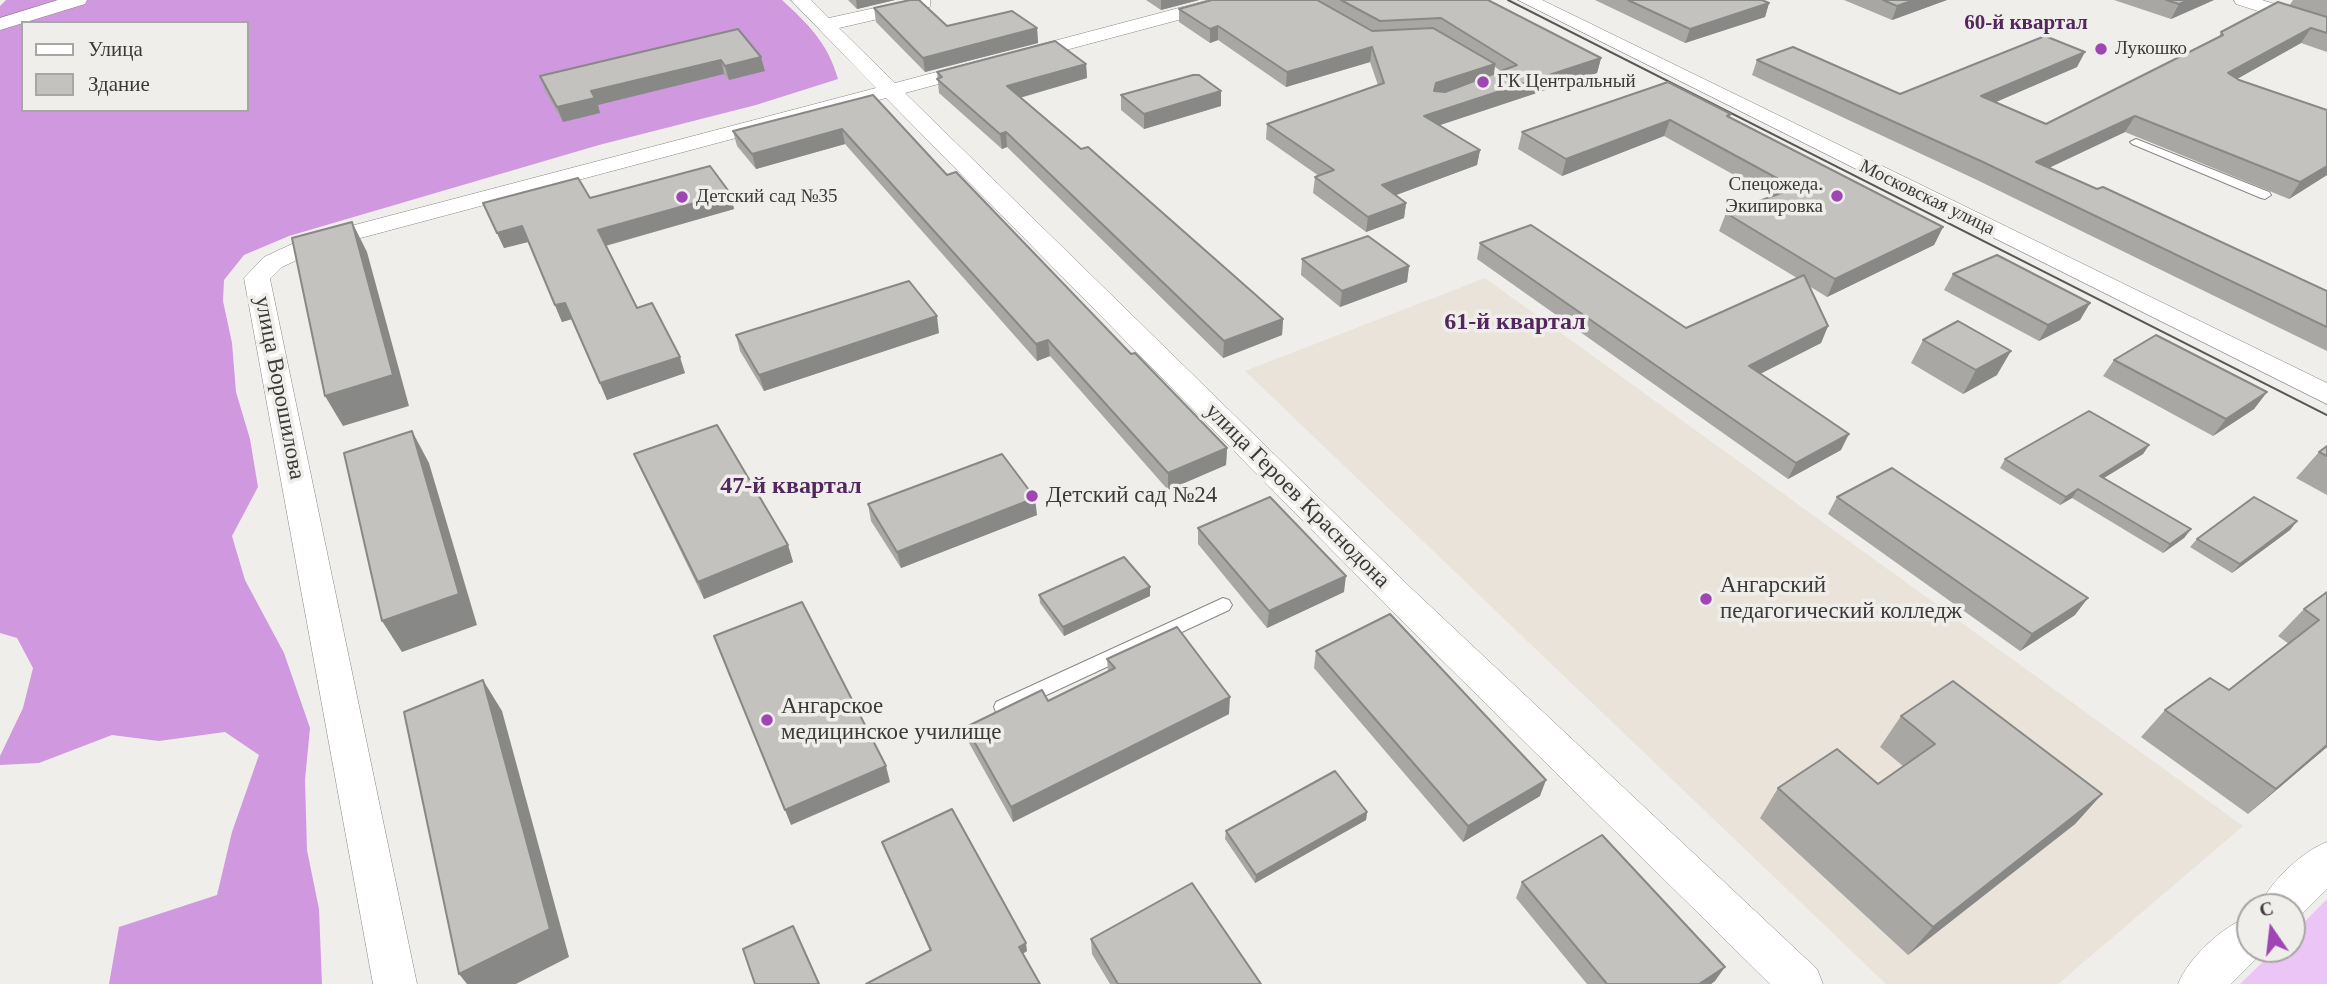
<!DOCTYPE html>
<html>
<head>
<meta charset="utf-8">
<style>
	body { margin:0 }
	#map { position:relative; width:2327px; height:984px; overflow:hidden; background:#f0eeeb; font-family:"Times New Roman",serif }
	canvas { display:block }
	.legend { position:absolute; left:21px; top:21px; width:228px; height:91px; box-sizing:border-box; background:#f0eeeb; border:2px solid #a8a6a4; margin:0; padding:9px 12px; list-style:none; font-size:21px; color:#3b3a39 }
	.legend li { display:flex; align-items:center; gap:14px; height:35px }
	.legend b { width:35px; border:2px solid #a8a6a4 }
	.north { position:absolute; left:2236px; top:893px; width:70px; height:70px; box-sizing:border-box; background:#f0eeeb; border:2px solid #a8a6a4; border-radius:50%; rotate:346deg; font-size:19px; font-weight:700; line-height:28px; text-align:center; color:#3b3a39 }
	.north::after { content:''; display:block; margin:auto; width:24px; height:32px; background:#9e47b4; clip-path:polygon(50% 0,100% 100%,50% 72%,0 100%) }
</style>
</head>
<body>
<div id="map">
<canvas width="2327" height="984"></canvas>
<ul class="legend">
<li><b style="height:9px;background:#fff"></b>Улица</li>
<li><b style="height:19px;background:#c3c2bf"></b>Здание</li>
</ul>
<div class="north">С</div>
</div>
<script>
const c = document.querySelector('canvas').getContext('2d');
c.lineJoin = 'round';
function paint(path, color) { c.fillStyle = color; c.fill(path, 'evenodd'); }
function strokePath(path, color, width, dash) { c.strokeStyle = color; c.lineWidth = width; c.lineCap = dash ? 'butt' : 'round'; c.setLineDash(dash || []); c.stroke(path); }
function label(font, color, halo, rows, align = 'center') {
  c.font = font + ' "Times New Roman",serif'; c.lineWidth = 7; c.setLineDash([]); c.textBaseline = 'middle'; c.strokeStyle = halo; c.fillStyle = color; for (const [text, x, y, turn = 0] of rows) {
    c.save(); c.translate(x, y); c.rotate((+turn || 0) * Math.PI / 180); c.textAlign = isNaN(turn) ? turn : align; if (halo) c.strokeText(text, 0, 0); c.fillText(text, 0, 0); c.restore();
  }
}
paint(new Path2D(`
	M1485 278 2243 826 2058 984H1886L1245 371Z`), '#e9e3da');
paint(new Path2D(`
	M2327 899V984H2240L2276 949H2292V934Z`), '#ecc5f7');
paint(new Path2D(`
	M6 0H782C808 24 828 43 838 79L756 105 599 145 289 236 244 255 224 280 223 301 232 343 236 392 250 439 258 487 232 536 245 580 284 653 310 728 305 780 307 850 319 909 322 984H109L119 927 217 895 232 832 259 755 225 732 159 741 112 735 39 763 0 765V756L23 708 33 668 17 638 0 633V6ZM23 23H247V110H23Z`), '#d098df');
const service = new Path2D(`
	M2136 139 2269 192 2271 195 2265 199 2261 198 2132 144 2130 142Z
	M1223 598 1229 600 1232 605 1229 610 1010 712 1003 715 996 712 994 707 996 702Z`);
const minor = new Path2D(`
	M58 0H87L85 4 0 30V18Z
	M791 0H811L829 18 911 0H930V7L839 28 895 83 1209 0H1240L1238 4 905 93 1411 588 1817 969 1823 984H1770L1387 606 886 98 323 248 282 267 270 279 417 984H373L244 278 264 257 305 238 876 88Z
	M1518 0H1542L2327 383V404Z
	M2234 0H2262L2327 21V33L2236 4Z
	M2327 842V889L2295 921 2292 922V907H2259C2270 882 2301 852 2327 842Z
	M2250 916V949H2266L2231 984H2178C2189 957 2223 926 2250 916Z`);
strokePath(service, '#898785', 2);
strokePath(minor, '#898785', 1);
paint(service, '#fff');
paint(minor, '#fff');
strokePath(new Path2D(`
	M1508 0 2327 415`), '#585756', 2);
paint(new Path2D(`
	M848 0H895L857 9Z
	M1146 0H1199L1161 10Z
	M1212 0H1488L1601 58 1597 73 1440 125 1480 150 1477 165 1396 195 1406 203 1404 218 1366 232 1313 193 1315 177 1319 176 1266 139 1267 124 1378 85 1370 62 1286 87 1218 40 1210 43 1179 22V9ZM1495 67 1501 71 1494 74Z
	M1595 0H1762L1769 3 1765 17 1685 43Z
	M1844 0H1947L1892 20Z
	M2114 0H2214L2171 19Z
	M2293 0H2327V52L2301 43 2237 79 2327 175 2289 199 2125 132 2049 168 2327 291V351L1975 179 1752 75 1757 60 1900 94 2077 67 1995 102 2046 124 2219 37 2221 32 2289 6Z
	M874 8 947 26 1037 28 1038 43 925 72 876 22Z
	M738 29 765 71 729 80 724 74 598 105 600 113 563 122 545 91 540 76Z
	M1086 64 1087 78 1020 98 1283 319 1282 335 1223 358 1007 147 1002 149 939 93 937 72Z
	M1668 82 1730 118 1943 227 1934 245 1827 297 1809 286 1828 326 1821 343 1760 374 1841 450 1788 479 1477 259 1480 243 1686 328 1797 278 1719 231 1726 213 1772 196 1664 136 1562 176 1518 149 1522 132Z
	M873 95 947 175 1227 448 1226 465 1168 490 1050 356 1037 361 845 144 756 169 737 146 733 131Z
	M1121 95 1221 106 1144 129 1121 110Z
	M730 193 734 209 606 246 637 308 685 373 607 400 572 319 562 322 528 242 504 248 483 203Z
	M1302 259 1409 266 1407 282 1340 307 1301 275Z
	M1953 274 2090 303 2080 320 2039 341 1944 290Z
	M939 333 764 391 740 351 736 335Z
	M1923 340 1997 375 1963 394 1911 363Z
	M2114 360 2267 392 2254 409 2213 436 2103 376Z
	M2149 445 2143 454 2104 478 2191 529 2184 538 2163 553 2072 498 2060 505 2000 468 2005 459Z
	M2327 446V495L2296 478 2319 452Z
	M634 454 788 545 793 562 704 599 641 470Z
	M1837 497 2075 615 2020 651 1828 514Z
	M868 504 1037 515 901 568 871 521Z
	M2297 521 2290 530 2232 573 2190 547 2197 539Z
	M1198 528 1344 592 1267 628 1198 544Z
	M1150 587V596L1064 636 1040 603 1039 595Z
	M2327 592V747L2248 814 2141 737 2165 710 2229 690 2289 644 2278 636 2304 609Z
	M1316 651 1540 796 1463 842 1314 668Z
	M1107 659 1229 714 1013 822 969 743 966 727 1048 701 1108 672Z
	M1901 716 2102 794 2075 824 1908 955 1760 818 1778 788 1878 784 1903 766 1880 747Z
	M1367 812 1366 820 1255 883 1225 839 1226 831Z
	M882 842 1027 951 1023 953 930 951 885 850Z
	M1522 882 1715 981 1711 984H1587L1516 898Z
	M1091 939 1261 984H1110L1092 954Z`), '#a8a7a4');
paint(new Path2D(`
	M856 0H895L857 9Z
	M1161 0H1199L1161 10Z
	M1914 0H1947L1892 20 1897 6Z
	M2189 0H2214L2171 19 2179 4Z
	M1769 3 1765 17 1685 43 1690 29Z
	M1218 26V40L1210 43V29Z
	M1037 28 1038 43 925 72 923 58Z
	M2311 28 2301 43 2219 89 2228 73Z
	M1372 47 1370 62 1286 87 1287 72Z
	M2085 52 2077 67 1973 112 1981 96Z
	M761 57 765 71 729 80 725 66Z
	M1601 58 1597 73 1422 131 1424 116Z
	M721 60 724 74 598 105 600 113 563 122 557 107 591 91Z
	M1086 64 1087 78 1008 101 1007 86Z
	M1495 64 1493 78 1433 98 1436 83Z
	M1221 91V106L1144 129V114Z
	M2135 116 2125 132 2027 178 2036 162Z
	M1670 120 1664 136 1562 176 1566 159Z
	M842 129 845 144 756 169 752 154Z
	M1006 132 1007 147 1002 149 1000 134Z
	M1480 150 1477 165 1380 201 1382 185Z
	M2327 166V175L2289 199 2300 182Z
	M730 193 734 209 604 246 598 230Z
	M1406 203 1404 218 1366 232 1368 217Z
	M352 222 367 252 409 406 343 426 325 396Z
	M522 226 528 242 504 248 497 233Z
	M1943 227 1934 245 1827 297 1835 279Z
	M1409 266 1407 282 1340 307 1342 291Z
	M565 303 572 319 562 322 555 305Z
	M2090 303 2080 320 2039 341 2048 325Z
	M937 316 939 333 764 391 759 375Z
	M1283 319 1282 335 1223 358 1224 341Z
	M1828 326 1821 343 1742 383 1749 366Z
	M1048 340 1050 356 1037 361 1036 344Z
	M2011 351 1997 375 1963 394 1976 370Z
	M680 357 685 373 607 400 600 383Z
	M2267 392 2254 409 2213 436 2226 419Z
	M412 431 429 463 477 625 402 652 382 621Z
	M1849 434 1841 450 1788 479 1796 463Z
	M2149 445 2143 454 2094 484 2100 476Z
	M1227 448 1226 465 1168 490V473Z
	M2078 489 2072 498 2060 505 2066 497Z
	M1035 498 1037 515 901 568 897 552Z
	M2297 521 2290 530 2232 573 2240 564Z
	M2191 529 2184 538 2163 553 2170 544Z
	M788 545 793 562 704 599 698 582Z
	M1346 576 1344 592 1267 628 1269 611Z
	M1150 587V596L1064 636 1063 627Z
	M2088 598 2075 615 2020 651 2032 634Z
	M483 680 502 711 569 957 516 984H467L459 974Z
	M1230 697 1229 714 1013 822 1011 807Z
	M2327 745V747L2248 814 2276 789Z
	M886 766 890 782 791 825 785 810Z
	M1546 780 1540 796 1463 842 1468 826Z
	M2102 794 2075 824 1908 955 1933 927Z
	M1367 812 1366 820 1255 883 1256 875Z
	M1026 943 1027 951 1021 955 1019 947Z
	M1725 967 1715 981 1711 984H1699Z`), '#888886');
const building = new Path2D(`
	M910 0H919L947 26 1012 11 1037 28 923 58 874 8Z
	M1212 0H1317L1372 31 1433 28 1495 64 1436 83 1434 91 1445 92 1517 65 1441 18 1380 21 1341 0H1488L1601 58 1424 116 1480 150 1382 185 1406 203 1368 217 1315 177 1334 170 1267 124 1384 83 1372 47 1287 72 1218 26 1210 29 1179 9Z
	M1628 0H1762L1769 3 1690 29Z
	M1883 0H1914L1897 6Z
	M2166 0H2189L2179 4Z
	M2278 2 2327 17V33L2311 28 2228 73 2239 80 2327 110V166L2300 182 2135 116 2036 162 2097 189 2103 187 2327 291V327L1983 162 1757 60 1793 47 1900 94 2045 36 2085 52 1981 96 2046 124 2223 35 2221 32Z
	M738 29 761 57 725 66 721 60 591 91 595 98 557 107 540 76Z
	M1055 41 1086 64 1007 86 1081 149 1088 147 1283 319 1224 341 1006 132 1000 134 937 79 942 77 937 72Z
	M1193 75H1199L1221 91 1144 114 1121 95Z
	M1668 82 1731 114 1727 116 1943 227 1835 279 1726 213 1795 188 1670 120 1566 159 1522 132Z
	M873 95 947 175 956 172 1131 354 1135 353 1227 448 1168 473 1048 340 1036 344 842 129 752 154 733 131Z
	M710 166 730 193 598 230 637 308 652 303 680 357 600 383 565 303 555 305 522 226 497 233 483 203 578 178 590 198Z
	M352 222 393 375 325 396 292 238Z
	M1531 225 1686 328 1804 275 1828 326 1749 366 1849 434 1796 463 1480 243Z
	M1368 236 1409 266 1342 291 1302 259Z
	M1997 255 2090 303 2048 325 1953 274Z
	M909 281 937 316 759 375 736 335Z
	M1958 321 2011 351 1976 370 1923 340Z
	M2156 335 2267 392 2226 419 2114 360Z
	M2089 411 2149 445 2100 476 2191 529 2170 544 2078 489 2066 497 2005 459Z
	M717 425 788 545 698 582 634 454Z
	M412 431 459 594 382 621 344 453Z
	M2327 446V456L2319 452Z
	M1002 454 1035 498 897 552 868 504Z
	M1892 468 2088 598 2032 634 1837 497Z
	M1270 497 1346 576 1269 611 1198 528Z
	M2254 497 2297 521 2240 564 2197 539Z
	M1124 557 1150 587 1063 627 1039 595Z
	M2327 592V745L2276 789 2165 710 2210 678 2229 690 2319 620 2304 609Z
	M802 602 886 766 785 810 714 636Z
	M1390 614 1546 780 1468 826 1316 651Z
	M1177 627 1230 697 1011 807 966 727 1042 690 1048 701 1115 668 1107 659Z
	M483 680 550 929 459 974 404 712Z
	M1953 681 2102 794 1933 927 1778 788 1837 749 1878 784 1935 744 1901 716Z
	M1335 771 1367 812 1256 875 1226 831Z
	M952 809 1026 943 1019 947 1040 984H866L931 950 882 842Z
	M1602 835 1725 967 1699 984H1607L1522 882Z
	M1192 883 1261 984H1118L1091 939Z
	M793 926 819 984H755L743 949Z`);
paint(building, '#c3c2bf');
strokePath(building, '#888886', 2);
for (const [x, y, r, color] of [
	[2101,49,7,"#9e47b4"],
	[1483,82,7,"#9e47b4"],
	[1837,196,7,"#9e47b4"],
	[682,197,7,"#9e47b4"],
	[1032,496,7,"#9e47b4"],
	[1706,599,7,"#9e47b4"],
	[767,720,7,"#9e47b4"]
]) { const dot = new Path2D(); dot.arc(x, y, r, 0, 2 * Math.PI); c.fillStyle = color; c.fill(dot); strokePath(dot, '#f0eeeb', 2.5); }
label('19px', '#3b3a39', '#f0eeeb', [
	["Лукошко",2115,49],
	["ГК Центральный",1497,82],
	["Спецожеда.",1823,185,"right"],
	["Экипировка",1823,207,"right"],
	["Детский сад №35",696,197]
], 'left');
label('19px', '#3b3a39', '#f0eeeb', [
	["Московская улица",1927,198,26]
]);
label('bold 21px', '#51275c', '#f0eeeb', [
	["60-й квартал",2026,24]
]);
label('23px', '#3b3a39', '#f0eeeb', [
	["улица Ворошилова",279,388,79],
	["улица Героев Краснодона",1297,496,45]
]);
label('23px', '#3b3a39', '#f0eeeb', [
	["Детский сад №24",1046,496],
	["Ангарский",1720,586],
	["педагогический колледж",1720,612],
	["Ангарское",781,707],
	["медицинское училище",781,733]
], 'left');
label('bold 24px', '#51275c', '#f0eeeb', [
	["61-й квартал",1515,323],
	["47-й квартал",791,487]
]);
</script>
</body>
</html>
